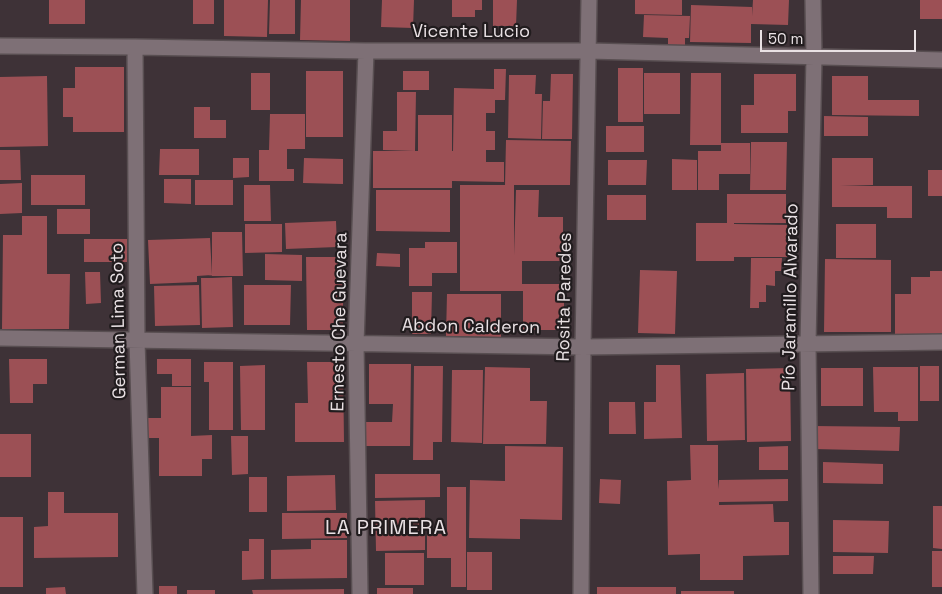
<!DOCTYPE html>
<html>
<head>
<meta charset="utf-8">
<style>
	body { margin:0 }
	#map { position:relative; width:942px; height:594px; overflow:hidden; background:#3e3237; font-family:"Space Grotesk",sans-serif }
	canvas { display:block }
	.scale { position:absolute; left:760px; top:30px; width:156px; height:22px; box-sizing:border-box; border:2px solid #e9e1e4; border-top:0; padding-left:6px; font-size:15px; line-height:18px; white-space:nowrap; color:#e9e1e4; -webkit-text-stroke:4px #211c1e; paint-order:stroke }
</style>
</head>
<body>
<div id="map">
<canvas width="942" height="594"></canvas>
<div class="scale">50 m</div>
</div>
<script>
const c = document.querySelector('canvas').getContext('2d');
c.lineJoin = 'round';
function paint(path, color) { c.fillStyle = color; c.fill(path, 'evenodd'); }
function strokePath(path, color, width, dash) { c.strokeStyle = color; c.lineWidth = width; c.lineCap = dash ? 'butt' : 'round'; c.setLineDash(dash || []); c.stroke(path); }
function label(font, color, halo, rows, align = 'center') {
  c.font = font + ' "Space Grotesk",sans-serif'; c.lineWidth = 4.5; c.setLineDash([]); c.textBaseline = 'middle'; c.strokeStyle = halo; c.fillStyle = color; for (const [text, x, y, turn = 0] of rows) {
    c.save(); c.translate(x, y); c.rotate((+turn || 0) * Math.PI / 180); c.textAlign = isNaN(turn) ? turn : align; if (halo) c.strokeText(text, 0, 0); c.fillText(text, 0, 0); c.restore();
  }
}
paint(new Path2D(`
	M49 0H85V24H49Z
	M193 0H214V24H193Z
	M224 0H268L267 37 224 36Z
	M270 0H295V34H269Z
	M301 0H350V41L300 40Z
	M382 0H414L413 28 381 27Z
	M452 0H482V10H475V17H452Z
	M493 0H517L516 26H493Z
	M635 0H682V15L635 14Z
	M753 0H789L788 25 751 24V43L690 42 691 5 752 7V16Z
	M920 0H942V19H920Z
	M644 15 690 16 689 38H685V46H668V38L643 37Z
	M75 67H124V132H73V117H63V88H75Z
	M618 68H643V122H618Z
	M494 69H506L505 100H495V113H486V131H495V150H486V162H504V182L452 181V188H373V151H418V115H452V151H453L454 88 494 89Z
	M306 71H343V137H306Z
	M403 71H429V90H403Z
	M251 73H270V110H251Z
	M644 73H680V114H644Z
	M691 73H721V143H750V174H719V190H698V151H721V145H690Z
	M551 74H573L572 139H542L543 101H550Z
	M754 74H796V111H788V133H741V105H754Z
	M509 75H536L535 94H542L541 139 508 138Z
	M47 76 48 146 0 147V77Z
	M832 76H868V100H919V116L832 115Z
	M397 92H416L415 151 383 150V131H397Z
	M194 107H210V120H226V138H194Z
	M270 114H305V149H287V169H294V181H259V150H269Z
	M824 116 868 117V136H824Z
	M606 126H644V152H606Z
	M506 140 571 141 570 185H514V255L516 190H539L538 217H563V261H514H522V284H564V330H523V291H460V185H505Z
	M751 142H787L786 190H750Z
	M160 149H199V175H159Z
	M0 150H20L21 180H0Z
	M233 158H249V177L233 178Z
	M304 158 343 159V184L303 183Z
	M832 158H873V185L840 186H912V218H887V207H832Z
	M672 159 697 160V190H672Z
	M608 160H647L646 185H608Z
	M928 170H942V196H928Z
	M31 175H85V205H31Z
	M164 179H191V204L164 203Z
	M195 180H233V205H195Z
	M22 183V213L0 214V184Z
	M244 185H270L271 221H244Z
	M376 190H450V232L376 231Z
	M727 194H786V223H734V224L787 225V257H734V261H696V223H727Z
	M607 195H646V220H607Z
	M57 209H90V234H57Z
	M22 216H47V274H70L69 329H2L3 235H22Z
	M336 221 337 247 286 249 285 223Z
	M245 224H282V252L245 253Z
	M836 224H876V258H836Z
	M212 232H242L243 276H212Z
	M210 238 212 275 197 276V282L150 284 148 240Z
	M84 239H127V262H84Z
	M425 242H457V273H432V286H409V248H425Z
	M377 253 400 254V267L376 266Z
	M265 254 302 255V281L265 280Z
	M306 257H343V330H307Z
	M751 258H782L781 271H775V286L766 285V302H759V308H750Z
	M825 259 891 260V332H824Z
	M640 270 677 271 675 334 638 333Z
	M930 271H942V334L895 335V294H911V277H930Z
	M85 272H100L101 303 86 304Z
	M232 277 233 327 202 328 201 278H212V279V278Z
	M199 285 200 325 155 326 154 286Z
	M244 285H291L290 325H244Z
	M412 292H432L431 334H412Z
	M447 294H501V337L446 336Z
	M9 359H47V384H33V403H10Z
	M157 359H191V386H172V374H157Z
	M204 362H233V430H209V382H204Z
	M307 362H343L344 442H295V403H308Z
	M369 364H411L410 446H362L363 422H392L393 404H369Z
	M265 365V430H241L240 366Z
	M656 365H680L682 438 644 439V402H656Z
	M414 366H443L442 442H433V460H413Z
	M920 366H939V401H920Z
	M485 367 530 368V401H547L546 444H483Z
	M873 367H918V421H898V412H874Z
	M790 368 791 441 747 442 746 369Z
	M821 368H863V406H821Z
	M452 370H483L482 443 451 442Z
	M744 373 745 440 707 441 706 374Z
	M161 387H191V436L212 435V459H202V476H159V438H147V418H161Z
	M609 402H635L636 434H609Z
	M814 426 900 427 899 451 814 449Z
	M0 434H31V477H0Z
	M231 436H248V474L232 475Z
	M690 445H718V489L719 480 788 479V501L719 502V505L773 504 774 522H789V555L743 556V580H700V554L668 555 667 481 691 480Z
	M505 446 563 447 562 520 520 519V539L469 538 470 480 505 481Z
	M788 446V470H759V447Z
	M823 462 883 464V484L823 483Z
	M375 474H440V497L375 498Z
	M335 475 336 510 287 511V476Z
	M249 477H267V512H249Z
	M600 479 621 480 620 504 599 503Z
	M447 487H466V587H451V558H427V534H447Z
	M48 492H64V513H118V557L34 558V527L48 526Z
	M425 500V550L376 551 375 501Z
	M933 506H942V549L933 548Z
	M282 513H347V538L282 539Z
	M0 517H23V587H0Z
	M833 520 889 521 888 553 833 552Z
	M249 539H264V579L242 580V551H249Z
	M311 540H347V578L271 579V550L311 549Z
	M932 551H942V587H932Z
	M467 552H492V590H467Z
	M385 553H424V585H385Z
	M833 556H874L873 574H833Z
	M159 586H177V594H159Z
	M65 587 66 594H46V588Z
	M597 587H676V594H597Z
	M377 588H413V594H377Z
	M344 589V594H253L252 590Z
	M187 590H215V594H187Z
	M681 591H734V594H681Z`), '#9c5055');
const street = new Path2D(`
	M0 46 135 47 366 51H589L942 60
	M135 47 137 341 145 594
	M0 338 583 347 942 342
	M360 594 356 344 366 51
	M581 594 583 347 589 0
	M811 594 808 343 814 57 813 0`);
strokePath(street, '#584e51', 18);
strokePath(street, '#7e7076', 15);
label('18px', '#e9e1e4', '#211c1e', [
	["Vicente Lucio",471,32],
	["Rosita Paredes",565,297,-89],
	["Pío Jaramillo Alvarado",791,297,-89],
	["German Lima Soto",119,321,-91],
	["Ernesto Che Guevara",340,322,-89],
	["Abdon Calderon",471,327,1]
]);
c.letterSpacing = '1px';
label('20px', '#e9e1e4', '#211c1e', [
	["LA PRIMERA",386,529]
]);
c.letterSpacing = '0px';
</script>
</body>
</html>
